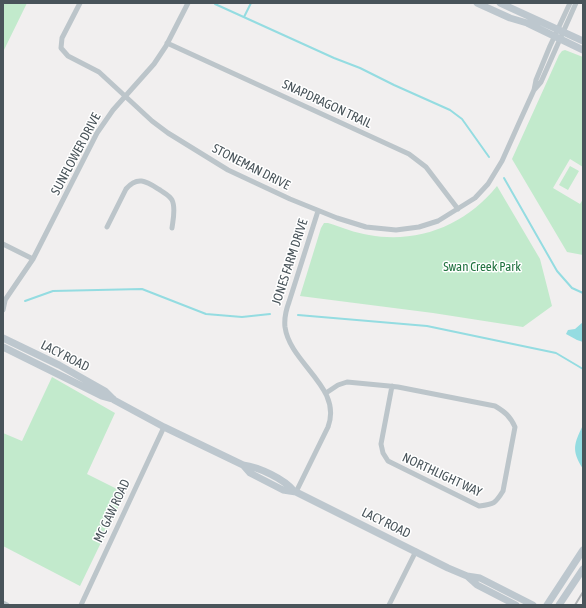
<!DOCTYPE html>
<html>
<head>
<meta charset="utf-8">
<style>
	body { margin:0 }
	#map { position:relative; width:586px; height:608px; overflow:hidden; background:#f1efef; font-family:"Asap Condensed",sans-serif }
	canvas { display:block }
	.frame { position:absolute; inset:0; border:4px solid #49545a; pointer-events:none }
</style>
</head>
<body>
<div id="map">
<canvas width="586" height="608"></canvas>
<div class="frame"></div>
</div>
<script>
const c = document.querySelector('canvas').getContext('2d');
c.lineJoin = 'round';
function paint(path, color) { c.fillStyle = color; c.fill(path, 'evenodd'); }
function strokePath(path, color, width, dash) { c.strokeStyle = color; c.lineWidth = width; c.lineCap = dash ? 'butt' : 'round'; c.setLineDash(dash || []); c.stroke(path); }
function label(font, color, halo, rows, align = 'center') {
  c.font = font + ' "Asap Condensed",sans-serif'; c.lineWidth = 3; c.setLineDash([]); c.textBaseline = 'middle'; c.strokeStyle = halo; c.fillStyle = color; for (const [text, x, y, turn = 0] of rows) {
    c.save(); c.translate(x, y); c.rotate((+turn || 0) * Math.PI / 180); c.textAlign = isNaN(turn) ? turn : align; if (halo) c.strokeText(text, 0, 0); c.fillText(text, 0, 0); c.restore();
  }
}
paint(new Path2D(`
	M3 3H27L3 52Z
	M565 50 583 57V167L570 159 553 188 580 204 583 199V255L567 252 512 159 559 55 562 51Z
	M570 166 579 171 568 190 559 185Z
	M497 186 540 259 552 306 523 327 433 313 300 296 321 228 324 223H328C341 227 355 233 369 235 418 244 466 225 497 186Z
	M52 377 115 413 87 474 125 493 80 586 3 546V433L22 441Z`), '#c2eacc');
paint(new Path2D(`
	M583 322V342L577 340 566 334 568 330 575 329Z
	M583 425V469C571 450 574 444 583 425Z`), '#94dce1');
strokePath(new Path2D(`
	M215 4 334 58 360 68 394 85 450 110 462 119 489 157
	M244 17 251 3
	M504 178 557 271 572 288 583 293
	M25 301 53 291 142 289 206 314 242 317 270 314
	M298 315 427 326 556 353 583 369`), '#94dce1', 2);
strokePath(new Path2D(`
	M80 3 62 38 61 48 68 56 99 72 152 121 168 133 228 170 290 199 337 218 366 227 396 230 419 227 438 221 475 198 488 184 502 161 519 123 534 90 536 80 550 46 570 3
	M167 43 409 154 426 167 458 209
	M534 90 541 82 576 3
	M107 227 126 189C138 175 147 182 160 190 164 193 169 195 172 200 176 208 173 220 172 228
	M3 244 33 259
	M3 303 33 259 97 133 113 110 154 64 166 46 188 3
	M3 310 5 301
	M326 393 338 385 347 382 389 386 398 387 495 406C505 412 510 416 515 427L503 491C495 504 494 504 479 506L388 461 383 453 381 444 392 386
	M296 492 328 427C343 387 290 364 285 327 284 318 286 310 289 302L318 211
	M3 603 7 605
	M81 605 164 427
	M389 605 416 551`), '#bcc5ca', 5);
strokePath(new Path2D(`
	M477 3 510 18 527 23 583 50
	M500 3 583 41
	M3 338 59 365 105 391 114 400 164 427 243 465C259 467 284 479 294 491
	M3 347 102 396 113 399
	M243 465 250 473 283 490 296 492 448 568 467 576 480 578 533 605
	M467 576 477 585 516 605
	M547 605 583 550
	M559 605 583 569`), '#bdc7ce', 7);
strokePath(new Path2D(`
	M575 605 583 592`), '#b2b5b8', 2);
label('13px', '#49545a', '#fff', [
	["SNAPDRAGON TRAIL",327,104,25],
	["SUNFLOWER DRIVE",76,154,-62],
	["STONEMAN DRIVE",251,167,27],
	["JONES FARM DRIVE",290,262,-72],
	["LACY ROAD",65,356,27],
	["NORTHLIGHT WAY",442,475,25],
	["MC GAW ROAD",112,511,-65],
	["LACY ROAD",386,523,26]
]);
label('13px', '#227340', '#fff', [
	["Swan Creek Park",482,267]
]);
</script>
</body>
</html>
